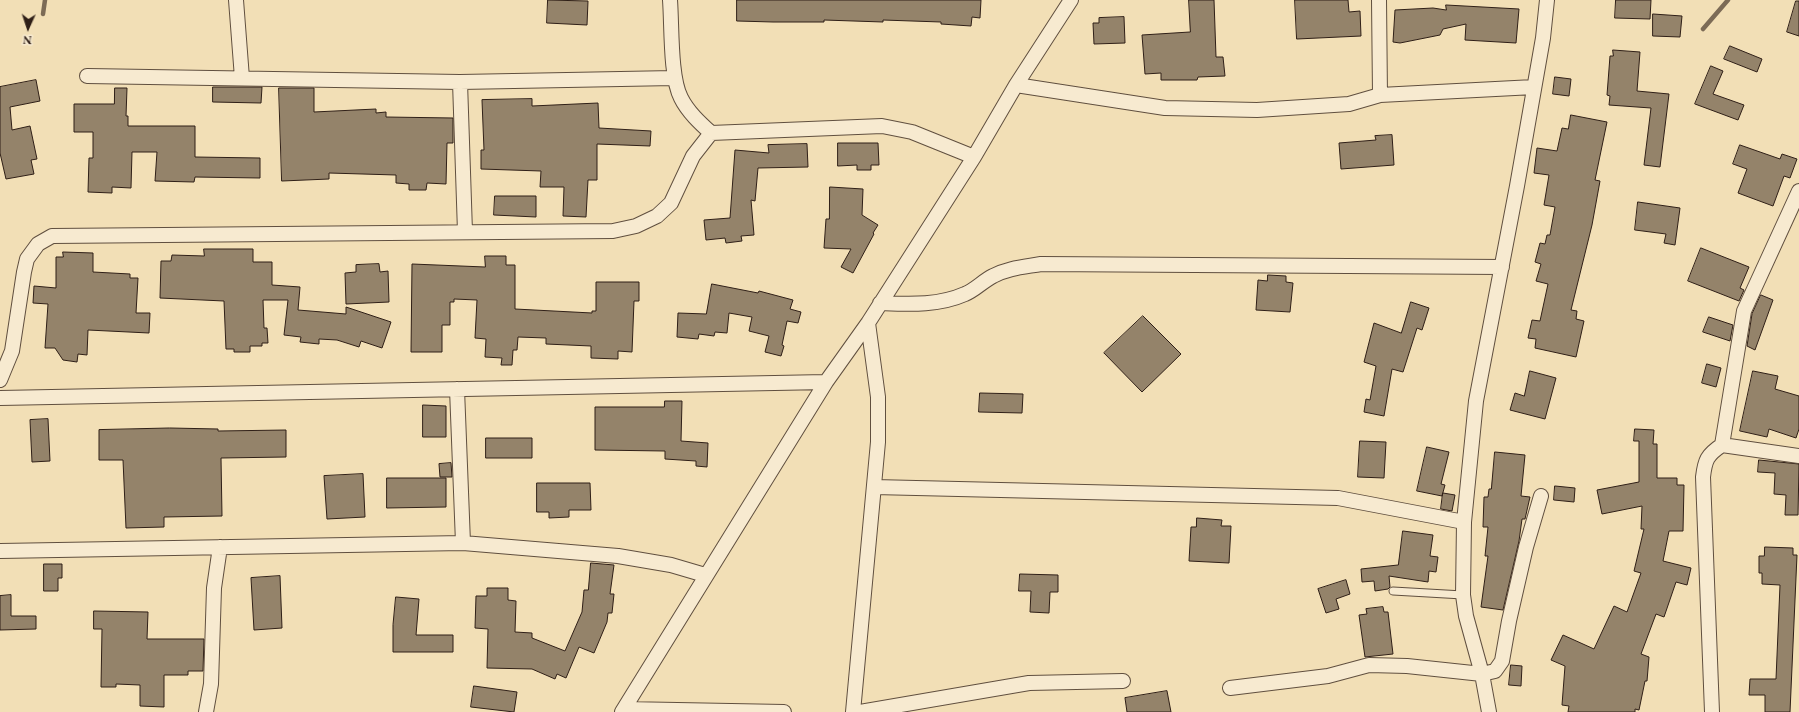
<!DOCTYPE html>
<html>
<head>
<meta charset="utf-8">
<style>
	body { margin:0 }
	#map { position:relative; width:1799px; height:712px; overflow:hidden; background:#f2dfb6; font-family:"EB Garamond",serif }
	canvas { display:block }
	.north { position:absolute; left:8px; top:8px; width:40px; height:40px; -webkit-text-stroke:3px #f7ead0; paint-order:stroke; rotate:183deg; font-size:11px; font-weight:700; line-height:16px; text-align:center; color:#2f1f17 }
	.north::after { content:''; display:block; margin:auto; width:14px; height:18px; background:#2f1f17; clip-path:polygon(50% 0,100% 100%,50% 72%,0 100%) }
</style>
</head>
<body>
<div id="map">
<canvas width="1799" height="712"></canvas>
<div class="north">N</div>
</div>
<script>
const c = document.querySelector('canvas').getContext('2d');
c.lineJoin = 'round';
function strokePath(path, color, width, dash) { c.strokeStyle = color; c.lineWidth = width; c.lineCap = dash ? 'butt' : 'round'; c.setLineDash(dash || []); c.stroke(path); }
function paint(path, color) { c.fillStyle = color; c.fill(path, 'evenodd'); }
strokePath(new Path2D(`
	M43 14 45 0
	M1703 29 1728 0`), '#7c6b56', 4.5);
const building = new Path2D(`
	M548 0 588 1 587 25 547 23Z
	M737 0H981L980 18 972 17 971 26 941 24V22L883 20V22L824 20V22H773L737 21Z
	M1189 0H1214L1216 57H1223L1225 76 1198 77 1197 80H1161V73L1145 74 1142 35 1190 32Z
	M1295 0H1348L1349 12 1360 11 1361 36 1297 39Z
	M1616 0H1651L1650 19 1615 18Z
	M1796 1H1799V36L1787 32Z
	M1446 5 1519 9 1516 43 1465 40 1466 24 1443 29 1440 35 1400 43 1393 42 1395 10 1433 8 1446 10Z
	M1653 14 1682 16 1680 37 1653 36Z
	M1124 17 1125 43 1094 44 1093 23H1099V18Z
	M1730 46 1762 59 1757 72 1724 59Z
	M1613 50 1640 52 1637 91 1669 94 1660 167 1644 165 1651 108 1609 105 1610 96 1607 95 1610 56H1613Z
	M1711 66 1723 71 1713 94 1744 105 1738 120 1695 104Z
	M1555 77 1571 79 1569 96 1553 94Z
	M36 80 40 101 10 107 12 130 30 126 37 159 31 160 34 174 6 179 0 153V87Z
	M213 87H262L261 103 213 102Z
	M115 88H127L126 116H128V126H195V157L260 158V178L195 177 194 182 155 181 157 152H132L131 188 112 187V193L88 192 89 158H93V132H74V104H114Z
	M279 88H314V112L376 109V113L386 112V117L453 118V143H447L446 184 427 183 426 190H409V184L396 183V175L329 173V179L282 181Z
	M532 99V106L598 103 599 128 651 131 650 146 597 144V180H588L586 217 563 216 564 187H540L541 171 481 169V150H484L482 100Z
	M1571 115 1607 122 1595 180 1600 181 1592 225 1571 310 1577 311 1576 319 1584 321 1576 357 1535 348 1536 339 1528 338 1532 320 1540 321 1548 284 1536 281 1541 264 1535 262 1540 243 1545 244 1547 235H1550L1555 207 1544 205 1549 175 1534 173 1537 148 1557 151 1562 128 1568 129Z
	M1392 135 1394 165 1341 169 1339 143 1376 140 1375 136Z
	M838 143H878L879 165H871V170H857V165L838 166Z
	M807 144 808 167 758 168 755 201 751 200 754 235 741 236 742 241 726 243 725 238 706 240 704 220 730 218 735 150 769 153 768 145Z
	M1740 145 1780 159 1782 154 1797 159 1790 178 1784 176 1773 206 1738 193 1747 169 1733 164Z
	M830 187 863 189 862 215 878 225 873 233 874 234 853 273 841 267 851 249 824 248 826 219H829Z
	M495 196H536V217L494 215Z
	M1638 202 1680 208 1675 245 1664 243 1666 234 1635 230Z
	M1701 248 1749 267 1740 288 1744 290 1739 301 1688 281Z
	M204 249H253V262H272V285L300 287 298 310 346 314V307L391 322 382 348 361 341 359 347 337 340 319 339V344L300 342 301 337 284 335 288 300H263L264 328H267L268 343H262V346H250V352H234V349H226L224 301 160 298 161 261H171L172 255 204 256Z
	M63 252 93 253V272L130 274V278H138L136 313H150L149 333 88 330 87 355 78 354 77 362 63 360 55 348H45L48 304 33 303 34 286 56 288V257H63Z
	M485 256H506V265H515V309L592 313V311H596V282H639V301H634L632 352 618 351V359L591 358V346L546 344V338L518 337 517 350H513L512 365H501L502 358 485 357 486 339 475 338 477 300 454 299V302H450V325H442V352H411L412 264 485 267Z
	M379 264 380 272 388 271 389 302 346 304 345 273 356 272V265Z
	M1268 275 1286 276V282L1293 283 1290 312 1256 310 1258 280 1267 281Z
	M712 284 758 293 759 291 793 300 790 309 801 312 798 323 787 321 782 345 784 346 781 356 765 352 769 336 749 331 752 317 729 313 727 333 715 332 714 336 699 334 698 339 677 337 678 313 706 314Z
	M1761 295 1773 300 1755 350 1747 346 1752 314Z
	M1411 302 1429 308 1422 330 1417 328 1403 372 1392 369 1384 416 1364 412 1366 399 1370 400 1376 366 1364 362 1374 323 1401 333Z
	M1143 316 1181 354 1142 392 1104 353Z
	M1709 317 1733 325 1730 341 1703 332Z
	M1707 364 1721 368 1716 387 1702 383Z
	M1530 371 1556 378 1545 419 1510 410 1515 393 1524 396Z
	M1753 371 1778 376 1775 389 1799 396V429L1796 438 1769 429 1767 437 1740 431Z
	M980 393 1023 394 1022 413 979 412Z
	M665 401H682L681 441 708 443 707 467 696 466V461L665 459V451L595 450V407H664Z
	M423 405 446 406V437H423Z
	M48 419 50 461 32 462 30 420Z
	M170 428 218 429V431L286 430V457L221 458 222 516 164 517V527L126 528 123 460H99V430Z
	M1635 429 1654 430 1653 444H1657V478H1677V485H1684L1683 531H1669L1663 561 1691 568 1687 585 1676 582 1664 617 1656 614 1641 654 1649 657 1647 681H1645L1639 710 1635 709V712H1568L1569 706 1562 705 1565 666 1551 660 1563 635 1594 649 1614 606 1627 612 1641 573 1634 571 1644 529H1641L1642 506 1602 514 1597 490 1639 482V441H1634Z
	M486 438H532V458H486Z
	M1360 441 1386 442 1384 478 1358 477Z
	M1427 447 1449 452 1441 484 1445 485 1442 496 1417 491Z
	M1495 452 1525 455 1521 496 1530 497 1525 519H1522L1519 541 1503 610 1481 607 1488 556H1485L1488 527H1483L1484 497H1488L1489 489H1491Z
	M1759 460 1799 464 1798 515H1785L1786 495 1774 494 1775 473 1758 472Z
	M451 463 452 477H440L439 464Z
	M363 474 365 517 327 519 324 476Z
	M387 478H446V507L387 508Z
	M537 483H590L591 510H569V517L549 518V512H537Z
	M1555 486 1575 488 1574 502 1554 500Z
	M1443 493 1455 495 1452 511 1441 509Z
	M1197 518 1222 520 1221 526H1231L1229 563 1189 561 1191 527H1196Z
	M1403 531 1433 535 1430 556 1438 557 1436 572 1429 571 1428 582 1389 576 1390 587 1388 589 1375 591 1374 581 1362 582 1361 569 1398 565Z
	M1765 547 1793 548V555H1797L1790 712H1765V695H1749L1750 679H1776L1780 585 1762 584V573H1759V556H1764Z
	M591 563 614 565 610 594H614L612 613H608L607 622 594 653 579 647 566 678 557 674 555 679 532 669 487 668 488 629 475 628 476 596H487V588H508V600L516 601 515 632 532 633V638L565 651 582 612 584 590H588Z
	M44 564H62V578H58V591H44Z
	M1020 574 1058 575V592H1050L1049 613 1030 612 1031 591H1019Z
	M280 576 282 628 254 630 251 578Z
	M1346 580 1350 594 1336 599 1339 609 1326 613 1318 589Z
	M11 595V616H36V629L0 630V596Z
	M396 597 419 599 416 635H453V652H393V625Z
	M1383 607 1384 612H1388L1393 654 1365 657 1359 615 1367 614 1366 609Z
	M94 611 148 612 147 639H204L203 671H188V675H164V707L140 706V685L116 684V687H101L102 629H94Z
	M1511 665 1522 666 1521 686 1509 685Z
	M474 686 517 692 514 712 471 707Z
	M1167 691 1171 712H1127L1125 698Z`);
paint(building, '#94836a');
strokePath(building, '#2f1f17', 1);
const service = new Path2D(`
	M1393 591 1463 595`);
const minor = new Path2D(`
	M236 0 242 78
	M670 0C672 26 670 77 681 98 688 112 700 123 711 133L882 126 912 132 974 157
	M1379 0 1380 95
	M87 76 460 82 674 78
	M460 82 465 232
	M1016 85 1165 108 1257 110 1349 104 1380 95 1534 87
	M880 303C908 304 938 306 965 294 975 290 983 281 993 276 1008 268 1024 267 1041 264L1502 267
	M0 380 12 351 24 272 27 259 38 244 52 236 613 231 636 226 657 216 671 203 693 156 711 133
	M457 389 463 543
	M0 398 826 382
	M1722 445 1744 311 1799 191
	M874 487 1338 498 1464 522
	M0 551 463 543 618 556 671 565 705 575
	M1230 688 1328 676 1369 665 1407 666 1482 674 1495 671 1502 661 1509 621 1526 547 1541 496
	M624 709 784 712
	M206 712 211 684 214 588 220 547
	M622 712 826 382 868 323 974 157 1016 85 1071 0
	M853 712 878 442V397L868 323
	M860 712 1029 683 1123 681
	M1489 712 1482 674 1466 616 1463 595 1464 522 1476 401 1517 186 1543 38 1547 0
	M1712 712 1703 477C1705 460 1707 455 1722 445L1799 456`);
strokePath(service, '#604f3f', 9);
strokePath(minor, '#604f3f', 16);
strokePath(service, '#f7ead0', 7);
strokePath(minor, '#f7ead0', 14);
</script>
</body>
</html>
